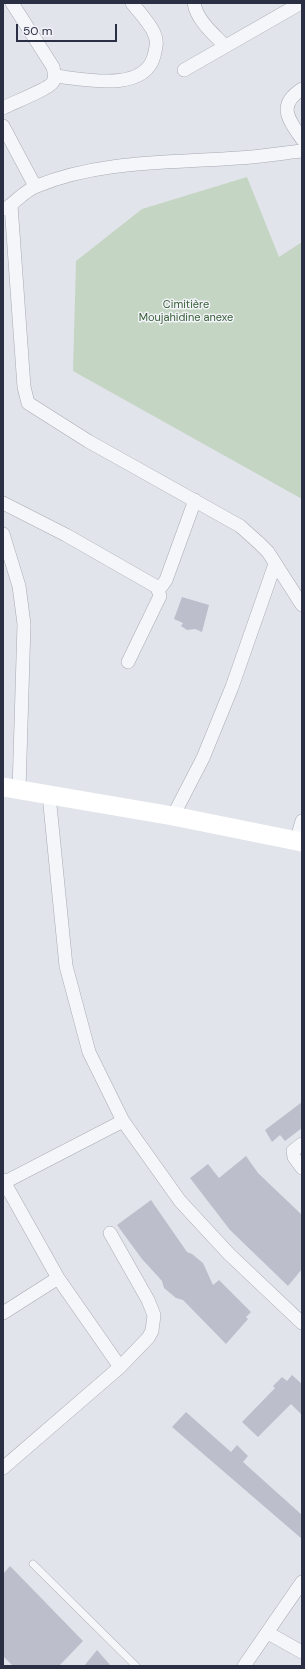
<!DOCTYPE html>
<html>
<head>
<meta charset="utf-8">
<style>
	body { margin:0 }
	#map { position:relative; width:305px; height:1669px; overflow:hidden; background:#e2e4eb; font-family:"DM Sans",sans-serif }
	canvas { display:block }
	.frame { position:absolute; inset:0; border:4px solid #2a2f43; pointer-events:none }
	.scale { position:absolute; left:16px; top:24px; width:101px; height:18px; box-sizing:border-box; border:2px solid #2a2f43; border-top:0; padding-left:5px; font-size:12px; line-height:14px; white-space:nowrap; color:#2a2f43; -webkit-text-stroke:3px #f2f3f8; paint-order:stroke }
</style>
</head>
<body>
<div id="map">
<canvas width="305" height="1669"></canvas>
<div class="frame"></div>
<div class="scale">50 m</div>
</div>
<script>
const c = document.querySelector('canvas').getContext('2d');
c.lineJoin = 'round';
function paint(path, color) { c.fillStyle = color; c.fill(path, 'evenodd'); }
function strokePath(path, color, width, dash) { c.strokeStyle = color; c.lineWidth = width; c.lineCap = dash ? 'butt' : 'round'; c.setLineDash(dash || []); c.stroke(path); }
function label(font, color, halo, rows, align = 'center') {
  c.font = font + ' "DM Sans",sans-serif'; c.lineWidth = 3; c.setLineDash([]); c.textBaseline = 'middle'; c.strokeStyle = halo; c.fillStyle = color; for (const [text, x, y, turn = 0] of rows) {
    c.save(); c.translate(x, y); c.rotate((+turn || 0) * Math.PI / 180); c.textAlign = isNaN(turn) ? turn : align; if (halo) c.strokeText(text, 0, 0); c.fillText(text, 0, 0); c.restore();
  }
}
paint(new Path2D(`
	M247 177 279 257 302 242V499L73 371 76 261 142 209Z`), '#c5d5c3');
paint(new Path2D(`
	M182 597 209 605 202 632 195 629 187 630 181 626 183 623 174 619Z
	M302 1102V1128L285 1141 280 1135 272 1142 265 1130Z
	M246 1156 258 1173 302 1215V1269L288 1286 230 1230 190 1178 208 1164 219 1178Z
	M151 1200 187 1252 192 1254 203 1263 213 1285 219 1280 251 1312 246 1317 248 1319 226 1344 183 1300 176 1298 164 1288 162 1281 142 1259 117 1225Z
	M292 1375 302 1384V1415L291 1404 258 1437 242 1422 275 1388 273 1386 282 1377 287 1381Z
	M186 1412 231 1452 237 1445 248 1456 243 1462 302 1515V1539L172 1427Z
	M10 1566 83 1641 59 1666H13L3 1656V1574Z
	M97 1650 111 1666H84Z`), '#bcbfcb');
const lane = new Path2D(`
	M33 1564 136 1666`);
const street = new Path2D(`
	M194 3C197 21 214 34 225 46
	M184 70 301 3
	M55 76C83 79 144 93 154 56 156 47 158 42 154 33 149 22 139 12 132 3
	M302 89C277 105 288 119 302 139
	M3 108C12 103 49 89 53 82 56 77 54 72 53 67L12 3
	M3 126 35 186
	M11 205 24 387 28 403 88 441 240 526 259 543 268 552 302 605
	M5 209C16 202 24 191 37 186 100 160 172 163 238 158 260 157 281 153 302 151
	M3 503 66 535 157 587H161L166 580 195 500
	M3 534 19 586 24 624 19 790
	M128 662 160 596 157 587
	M49 795 66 966 89 1052 123 1121 180 1201 229 1254 302 1323
	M173 816 203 758 232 687 275 564
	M296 841 302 821
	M302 1144 293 1151 294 1157 302 1168
	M3 1180 58 1278 120 1367
	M3 1183 123 1121
	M3 1313 58 1278
	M3 1468 120 1367 148 1338 152 1331 154 1315 148 1300 110 1233
	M268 1633 302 1652
	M244 1666 302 1582`);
strokePath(lane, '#a7aab5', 8);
strokePath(street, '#a7aab5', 14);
strokePath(lane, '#f5f6f9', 7);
strokePath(street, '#f5f6f9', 13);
strokePath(new Path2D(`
	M3 787 173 816 302 842`), '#fff', 19);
label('11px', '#375f37', '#f2f3f8', [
	["Cimitière",186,305],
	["Moujahidine anexe",186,318]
]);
</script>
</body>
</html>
